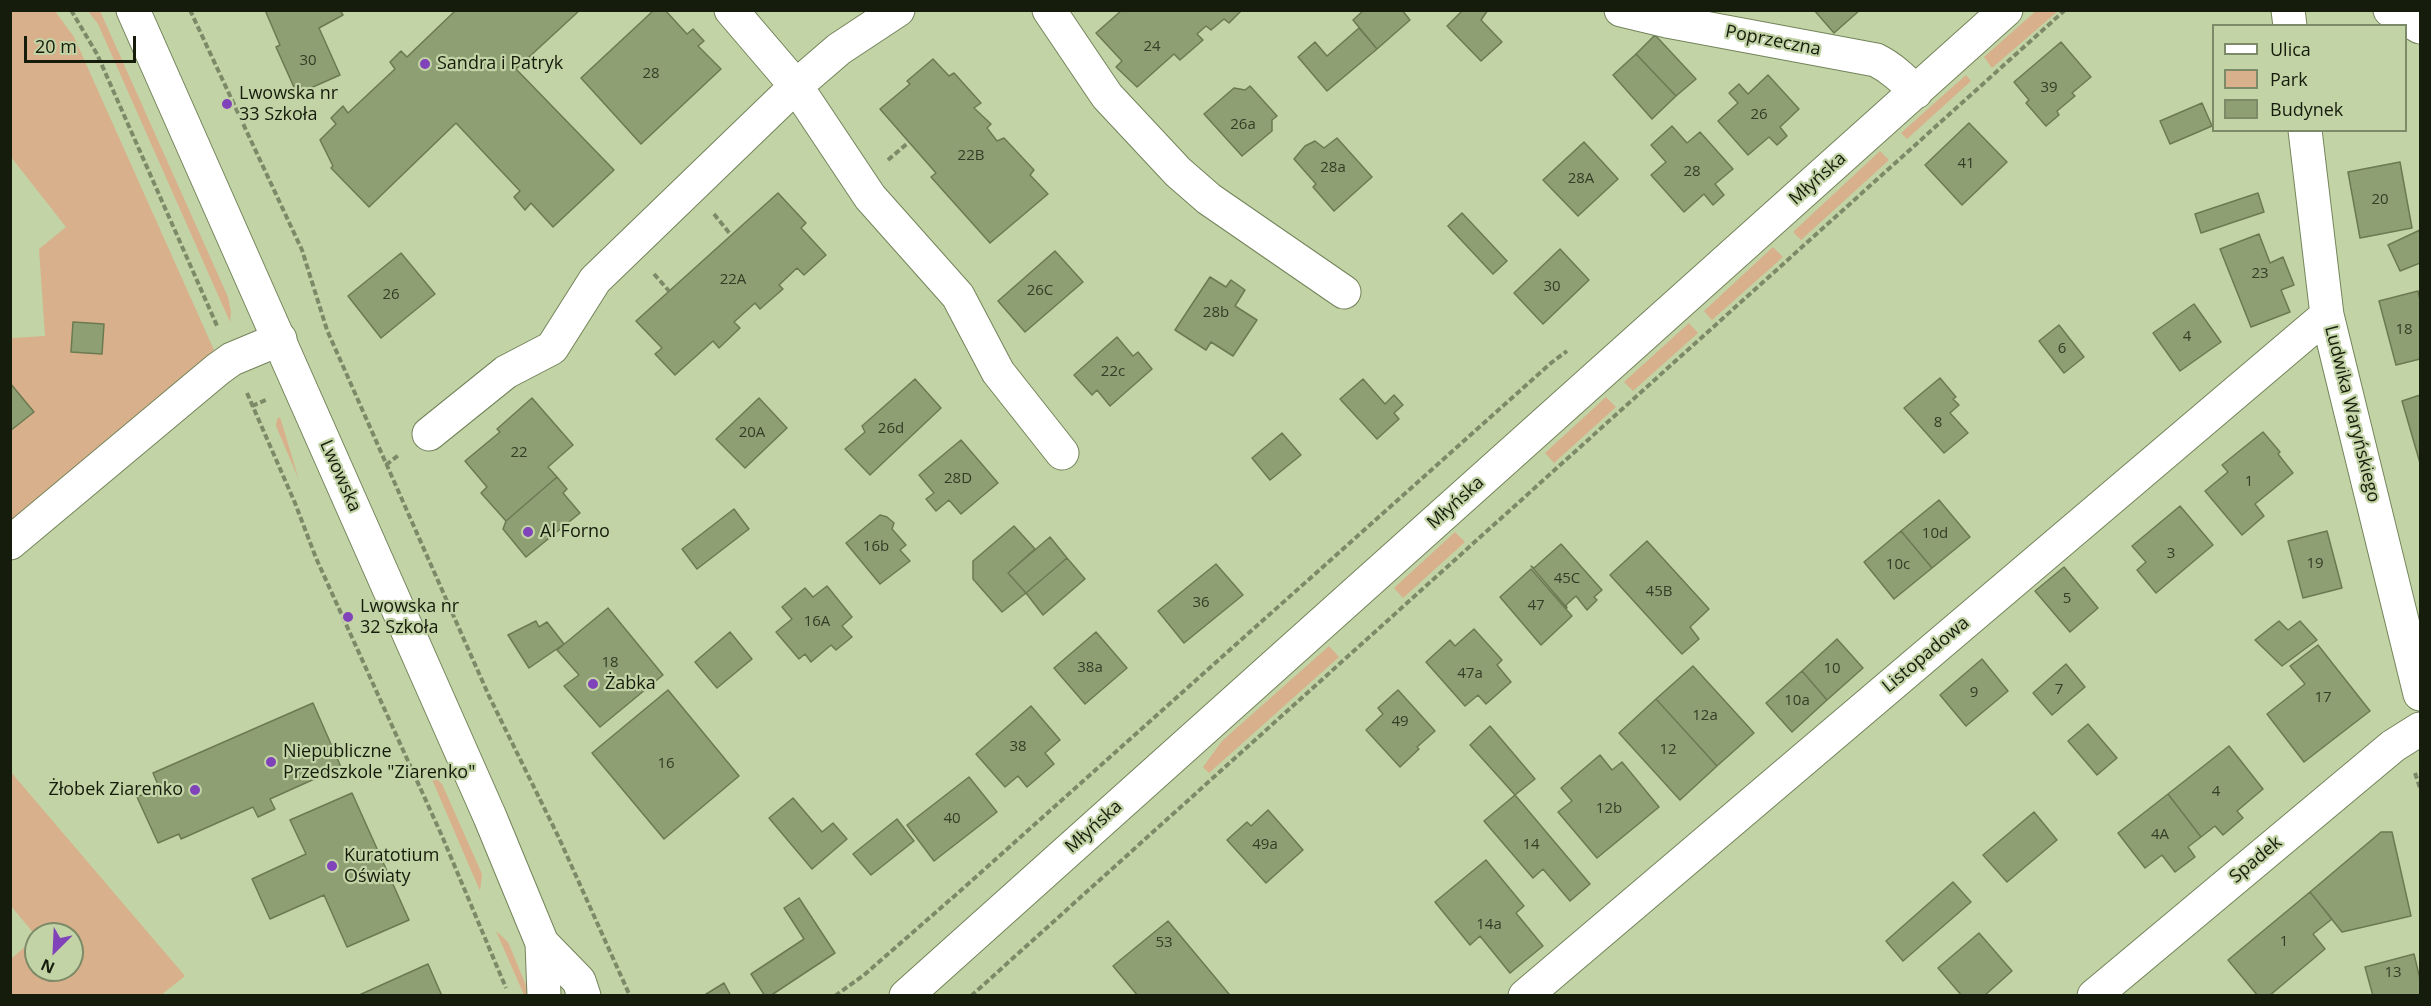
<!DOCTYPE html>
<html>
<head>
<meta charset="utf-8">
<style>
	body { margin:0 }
	#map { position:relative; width:2431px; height:1006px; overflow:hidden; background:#c2d3a6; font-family:"Open Sans",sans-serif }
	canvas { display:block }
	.frame { position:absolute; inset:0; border:12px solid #161c0b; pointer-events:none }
	.legend { position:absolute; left:2212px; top:24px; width:195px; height:108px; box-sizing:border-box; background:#c2d3a6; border:2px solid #7d8a68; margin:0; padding:8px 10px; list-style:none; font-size:18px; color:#161c0b }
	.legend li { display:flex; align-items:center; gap:12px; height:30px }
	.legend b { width:30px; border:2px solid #7d8a68 }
	.north { position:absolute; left:24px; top:922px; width:60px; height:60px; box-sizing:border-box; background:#c2d3a6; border:2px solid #7d8a68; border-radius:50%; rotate:204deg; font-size:16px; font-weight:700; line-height:24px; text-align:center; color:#161c0b }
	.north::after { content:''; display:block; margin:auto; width:21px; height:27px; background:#8043b9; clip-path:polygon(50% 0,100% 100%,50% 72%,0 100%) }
	.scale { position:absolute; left:24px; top:36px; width:112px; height:27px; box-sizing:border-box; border:3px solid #161c0b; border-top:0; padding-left:8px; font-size:18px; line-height:21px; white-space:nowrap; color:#161c0b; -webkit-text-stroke:4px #c2d3a6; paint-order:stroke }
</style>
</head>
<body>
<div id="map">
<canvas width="2431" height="1006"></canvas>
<div class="frame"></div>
<ul class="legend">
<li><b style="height:8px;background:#fff"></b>Ulica</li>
<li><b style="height:16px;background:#d8b08b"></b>Park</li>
<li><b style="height:16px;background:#8f9f74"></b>Budynek</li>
</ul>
<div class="north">N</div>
<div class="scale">20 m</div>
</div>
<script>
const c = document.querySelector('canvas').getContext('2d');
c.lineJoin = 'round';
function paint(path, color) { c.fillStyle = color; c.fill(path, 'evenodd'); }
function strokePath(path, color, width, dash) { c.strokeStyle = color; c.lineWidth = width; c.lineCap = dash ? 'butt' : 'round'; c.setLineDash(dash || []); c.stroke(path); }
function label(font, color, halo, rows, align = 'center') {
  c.font = font + ' "Open Sans",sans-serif'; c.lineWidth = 4.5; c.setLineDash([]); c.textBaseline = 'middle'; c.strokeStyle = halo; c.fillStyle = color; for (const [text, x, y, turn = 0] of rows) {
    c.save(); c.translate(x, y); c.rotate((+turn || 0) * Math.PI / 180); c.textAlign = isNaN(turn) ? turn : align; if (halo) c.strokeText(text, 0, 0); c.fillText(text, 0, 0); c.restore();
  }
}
paint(new Path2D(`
	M2037 10 2058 11 1992 68 1984 57Z
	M11 11H55L74 37 214 350 11 526V338L45 336 39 249 66 227 11 157Z
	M88 11H100L228 297 231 312 230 322 98 24Z
	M1966 75 1971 81 1907 139 1901 133Z
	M1880 151 1889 160 1801 240 1793 232Z
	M1773 247 1783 257 1712 320 1704 311Z
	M1689 323 1698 333 1633 391 1624 382Z
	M1606 397 1616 407 1554 463 1545 453Z
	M280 417 299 480 276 426 277 419Z
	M1455 532 1465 542 1403 598 1394 588Z
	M1329 646 1339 657 1209 773 1203 767 1222 741Z
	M428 770 442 784 482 874 480 891Z
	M10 771 185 976 161 995H11V959L36 937V970H72V934H36V936L11 906Z
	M496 931 508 942 530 995H524Z`), '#d8b08b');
const building = new Path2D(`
	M265 10H340L343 15 319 28 340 75 297 94 276 47 280 45Z
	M456 10H580L516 69 614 170 553 227 531 203 525 210 514 197 520 191 456 123 369 207 331 168 333 166 320 140 336 124 331 118 343 106 348 113 395 69 390 62 401 51 407 57Z
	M654 10H665L687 34 693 29 704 41 698 46 721 69 641 144 581 78Z
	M1122 10H1242L1229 23 1224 19 1211 30 1206 26 1197 34 1203 40 1180 60 1174 54 1137 87 1116 67 1122 61 1096 33Z
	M1364 10H1402L1410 20 1377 49 1353 20Z
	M1463 10H1488L1481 20 1502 42 1481 61 1447 26Z
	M1814 10H1860L1834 33Z
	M1359 28 1377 49 1327 91 1298 57 1315 42 1327 56Z
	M1655 35 1696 79 1676 96 1636 54Z
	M2061 42 2091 77 2072 93 2075 96 2057 111 2059 115 2046 126 2026 103 2029 100 2014 82Z
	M1636 54 1676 96 1652 119 1613 75Z
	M933 59 949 76 954 73 981 103 974 108 991 124 987 128 997 141 1004 138 1034 170 1030 175 1048 194 990 243 931 177 936 173 880 109 910 84 907 81Z
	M1768 75 1799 109 1780 127 1787 136 1777 145 1769 137 1748 155 1718 121 1738 103 1729 93 1739 84 1748 94Z
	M1250 86 1277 116 1272 120V131L1242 156 1204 114 1234 88 1245 90Z
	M2202 103 2212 126 2170 144 2160 121Z
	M1969 123 2007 162 1962 205 1925 165Z
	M1672 126 1687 143 1700 132 1733 169 1715 184 1724 195 1713 205 1704 194 1684 212 1651 175 1666 162 1651 145Z
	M1337 138 1372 177 1334 211 1313 187 1316 184 1294 159 1305 146 1315 141 1324 148Z
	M1584 142 1618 179 1578 216 1543 180Z
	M2400 162 2412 228 2360 238 2348 172Z
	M778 193 806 223 801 228 826 255 804 275 797 268 779 285 783 289 760 309 755 303 734 322 740 328 719 348 713 341 675 375 655 354 662 348 636 321Z
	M2258 193 2264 212 2201 233 2195 214Z
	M1462 213 1507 261 1493 274 1448 226Z
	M2420 230V263L2400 271 2388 245Z
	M2259 234 2270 263 2283 257 2294 285 2281 290 2290 312 2251 327 2220 249Z
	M1560 249 1589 280 1543 324 1514 293Z
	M1055 251 1083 282 1025 332 998 301Z
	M401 253 435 294 381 338 348 296Z
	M1210 277 1226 287 1231 280 1245 290 1235 306 1257 320 1233 356 1211 342 1206 350 1175 330Z
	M2418 291 2420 300V359L2396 365 2379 301Z
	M2194 304 2221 342 2180 371 2153 333Z
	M73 322 104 324 102 354 71 352Z
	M2059 325 2084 357 2064 373 2039 341Z
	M1117 337 1133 356 1138 352 1152 369 1110 406 1097 390 1092 395 1074 375Z
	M1940 378 1956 397 1953 399 1959 405 1950 413 1968 433 1944 453 1904 408Z
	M915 379 941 408 870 475 845 449 865 432 862 426Z
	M1363 379 1385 404 1394 395 1403 405 1394 413 1399 419 1377 439 1340 399Z
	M10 383 34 412 10 431Z
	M2420 395V463L2402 401Z
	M532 398 573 445 548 467 557 477 506 521 481 493 487 487 465 461 500 432 497 429Z
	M759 398 787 428 745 468 716 439Z
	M2263 432 2280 452 2278 454 2293 473 2255 504 2264 516 2242 535 2205 491 2228 472 2222 465Z
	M1282 433 1301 455 1270 480 1252 458Z
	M961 440 998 483 961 514 949 500 936 511 926 499 934 493 919 475Z
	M557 477 567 489 563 493 580 513 526 557 503 529 506 521Z
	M1939 500 1970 537 1932 568 1901 531Z
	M2180 506 2213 545 2156 593 2137 570 2146 562 2132 546Z
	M734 509 749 529 697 569 682 549Z
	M880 515 887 517 894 523 892 529 906 545 900 550 910 561 880 584 846 543Z
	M1014 526 1035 549 1008 573 1026 593 1002 612 973 579V561Z
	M1901 531 1932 568 1894 599 1864 562Z
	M2327 531 2342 588 2303 598 2288 541Z
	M1050 537 1067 558 1026 593 1008 573Z
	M1647 541 1709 609 1690 627 1699 639 1682 654 1610 575Z
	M1561 544 1602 590 1594 597 1597 600 1587 610 1576 596 1566 605 1567 608 1531 566 1534 568Z
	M1067 558 1085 579 1043 615 1026 593Z
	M1216 564 1243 595 1184 643 1158 611Z
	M2064 567 2098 608 2070 632 2035 591Z
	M1531 569 1572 616 1541 645 1500 597Z
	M827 586 852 617 842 626 852 637 836 650 831 645 811 662 805 654 799 659 776 632 792 619 782 607 805 588 813 597Z
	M608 608 663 675 600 727 564 686 579 675 557 650Z
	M536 621 539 627 547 622 564 644 529 668 508 635Z
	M2279 621 2288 630 2300 621 2317 640 2282 666 2255 640Z
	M1474 629 1502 660 1497 665 1511 682 1486 704 1478 695 1465 706 1426 662 1450 640 1455 646Z
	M730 632 752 659 717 688 695 662Z
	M1096 632 1127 668 1085 704 1054 668Z
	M1837 639 1863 668 1827 700 1802 671Z
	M2318 645 2370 711 2304 762 2267 714 2305 684 2290 666Z
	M1982 659 2008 691 1966 726 1940 695Z
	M2066 664 2085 687 2052 715 2033 693Z
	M1693 666 1754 733 1717 766 1656 699Z
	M1802 671 1827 700 1792 732 1766 703Z
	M668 690 739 776 664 839 592 753Z
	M1398 690 1435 731 1417 747 1419 749 1400 767 1366 730 1383 714 1378 708Z
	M1656 699 1717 766 1680 800 1619 733Z
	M313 703 341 767 270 799 275 809 258 817 253 807 181 839 179 834 158 843 137 797 159 787 153 773Z
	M1031 706 1060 740 1045 753 1054 764 1027 787 1018 776 1005 787 976 754Z
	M2088 724 2117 758 2097 775 2068 741Z
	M1490 726 1535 779 1515 795 1470 745Z
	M2229 746 2263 789 2237 811 2243 818 2223 835 2215 826 2201 837 2168 794Z
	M1600 755 1612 770 1622 762 1659 807 1597 858 1558 812 1572 801 1561 788Z
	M969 777 997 812 934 861 907 825Z
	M352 793 409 920 347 947 324 895 270 919 252 879 306 854 290 820Z
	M2168 794 2201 837 2188 847 2195 857 2175 872 2162 855 2145 868 2118 833Z
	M1515 795 1590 884 1570 901 1543 869 1533 878 1484 821Z
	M793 798 822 832 833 823 847 839 812 869 769 818Z
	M1268 810 1303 850 1266 883 1227 840 1247 822 1251 826Z
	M2034 812 2057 840 2007 882 1983 855Z
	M897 819 914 841 871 875 853 854Z
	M2381 832H2392L2411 916 2342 932 2310 892Z
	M1486 860 1524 906 1516 913 1543 946 1510 973 1480 936 1470 945 1435 902Z
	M1953 882 1971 902 1903 961 1886 941Z
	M2310 892 2332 919 2313 934 2325 949 2269 996H2258L2228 960Z
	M799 898 835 953 770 996H765L751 974 804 939 784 908Z
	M1168 921 1229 994 1226 996H1138L1113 966Z
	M1979 933 2012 971 1984 996H1962L1938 968Z
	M2414 954 2420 979V996H2373L2365 967Z
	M428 964 442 996H357Z
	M724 983 731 996H703Z`);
paint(building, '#8f9f74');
strokePath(building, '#6b7a51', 1.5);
const minor = new Path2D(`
	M731 10 796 86 870 197 958 296 998 372 1062 453
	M1049 10 1107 96 1178 172 1209 199 1344 292
	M1621 10 1667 21 1876 60C1892 68 1903 79 1916 92
	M2288 10 2290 26
	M2390 10 2420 27
	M2305 130 2327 315 2420 694
	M429 434 506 372 552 348 595 280 796 86 839 49 898 10
	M10 543 218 369 232 359 280 339
	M906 996 2006 10
	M1525 996 2327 315
	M2094 996 2393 746 2420 729`);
const major = new Path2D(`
	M133 10 490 817 542 943 544 996
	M542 943 579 981 584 996`);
strokePath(minor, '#74845a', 35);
strokePath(major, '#74845a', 35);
strokePath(new Path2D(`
	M71 10 97 54 218 328
	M190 10 302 250 327 330 489 696 559 838 630 996
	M888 160 909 142
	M714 214 731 235
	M654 274 669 291
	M247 393 295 503 316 558 442 836 506 988
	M252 406 268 399
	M386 465 400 454
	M2415 773 2420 788
	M835 996 864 975 959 892 1551 363 1567 351
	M971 996 2065 10`), '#7d8a68', 4, [6, 3]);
strokePath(minor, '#fff', 33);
strokePath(major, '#fff', 33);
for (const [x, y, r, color] of [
	[425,64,6,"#8043b9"],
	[227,104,6,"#8043b9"],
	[528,532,6,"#8043b9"],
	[348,617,6,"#8043b9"],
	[593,684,6,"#8043b9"],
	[271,762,6,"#8043b9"],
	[195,790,6,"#8043b9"],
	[332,866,6,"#8043b9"]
]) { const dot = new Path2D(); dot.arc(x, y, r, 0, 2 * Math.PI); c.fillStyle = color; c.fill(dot); strokePath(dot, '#c2d3a6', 2); }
label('15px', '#343d25', null, [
	["24",1152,47],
	["30",308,61],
	["28",651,74],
	["39",2049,88],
	["26",1759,115],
	["26a",1243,125],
	["22B",971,156],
	["41",1966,164],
	["28a",1333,168],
	["28",1692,172],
	["28A",1581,179],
	["20",2380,200],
	["23",2260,274],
	["22A",733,280],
	["30",1552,287],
	["26C",1040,291],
	["26",391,295],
	["28b",1216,313],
	["18",2404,330],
	["4",2187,337],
	["6",2062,349],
	["22c",1113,372],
	["8",1938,423],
	["26d",891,429],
	["20A",752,433],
	["22",519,453],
	["28D",958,479],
	["1",2249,482],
	["10d",1935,534],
	["16b",876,547],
	["3",2171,554],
	["19",2315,564],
	["10c",1898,565],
	["45C",1567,579],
	["45B",1659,592],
	["5",2067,599],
	["36",1201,603],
	["47",1536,606],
	["16A",817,622],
	["18",610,663],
	["38a",1090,668],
	["10",1832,669],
	["47a",1470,674],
	["7",2059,690],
	["9",1974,693],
	["17",2323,698],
	["10a",1797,701],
	["12a",1705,716],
	["49",1400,722],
	["38",1018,747],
	["12",1668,750],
	["16",666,764],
	["4",2216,792],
	["12b",1609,809],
	["40",952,819],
	["4A",2160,835],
	["49a",1265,845],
	["14",1531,845],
	["14a",1489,925],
	["1",2284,942],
	["53",1164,943],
	["13",2393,973]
]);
label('18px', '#161c0b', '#c2d3a6', [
	["Poprzeczna",1773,41,11],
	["Młyńska",1818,179,-42],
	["Ludwika Waryńskiego",2352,414,76],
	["Lwowska",340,476,66],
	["Młyńska",1456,503,-42],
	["Listopadowa",1926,655,-40],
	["Młyńska",1094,827,-42],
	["Spadek",2256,860,-40]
]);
label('18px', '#161c0b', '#c2d3a6', [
	["Sandra i Patryk",437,64],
	["Lwowska nr",239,94],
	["33 Szkoła",239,115],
	["Al Forno",540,532],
	["Lwowska nr",360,607],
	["32 Szkoła",360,628],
	["Żabka",605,684],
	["Niepubliczne",283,752],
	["Przedszkole \"Ziarenko\"",283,773],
	["Żłobek Ziarenko",183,790,"right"],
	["Kuratotium",344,856],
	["Oświaty",344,877]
], 'left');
</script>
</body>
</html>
